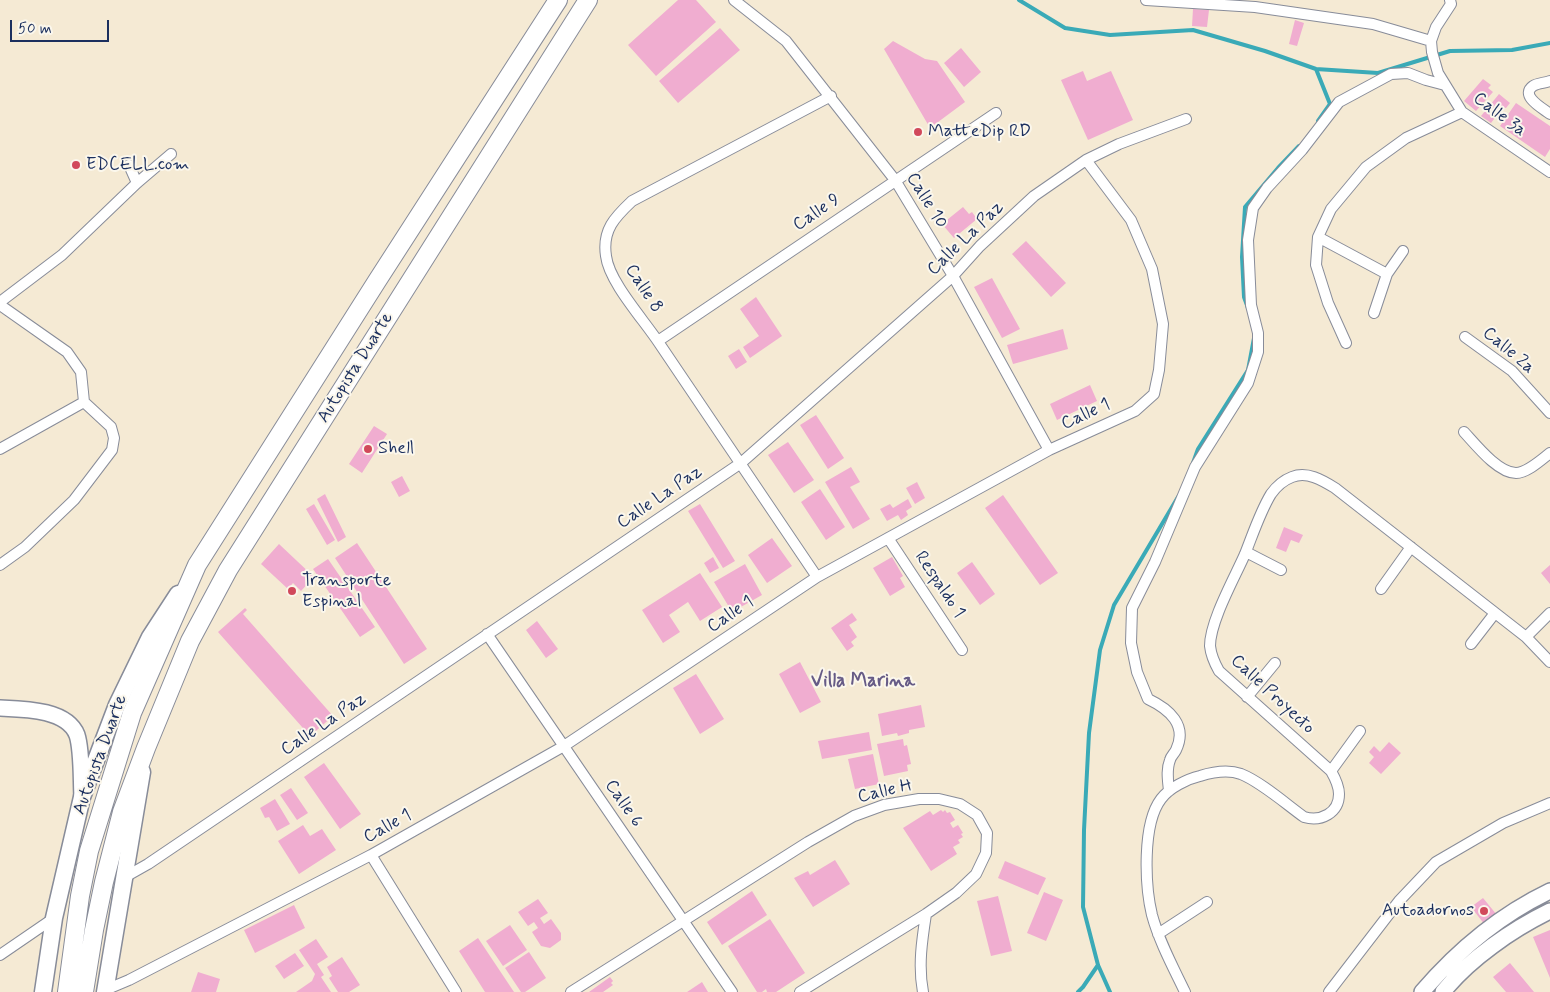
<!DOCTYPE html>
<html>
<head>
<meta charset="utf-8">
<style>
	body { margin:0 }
	#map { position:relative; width:1550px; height:992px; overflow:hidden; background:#f5ead4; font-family:Mynerve,sans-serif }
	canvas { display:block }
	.scale { position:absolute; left:10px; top:20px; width:99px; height:22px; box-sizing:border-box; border:2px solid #1b2f5e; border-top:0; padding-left:6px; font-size:15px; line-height:18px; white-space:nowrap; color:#1b2f5e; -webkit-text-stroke:4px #fbf7ec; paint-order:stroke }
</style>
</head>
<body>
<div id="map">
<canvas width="1550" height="992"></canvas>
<div class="scale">50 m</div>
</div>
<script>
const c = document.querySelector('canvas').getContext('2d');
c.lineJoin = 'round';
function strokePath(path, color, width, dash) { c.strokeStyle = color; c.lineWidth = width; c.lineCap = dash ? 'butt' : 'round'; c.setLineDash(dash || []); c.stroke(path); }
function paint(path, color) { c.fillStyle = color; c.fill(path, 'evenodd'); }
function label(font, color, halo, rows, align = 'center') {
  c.font = font + ' Mynerve,sans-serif'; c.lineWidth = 4; c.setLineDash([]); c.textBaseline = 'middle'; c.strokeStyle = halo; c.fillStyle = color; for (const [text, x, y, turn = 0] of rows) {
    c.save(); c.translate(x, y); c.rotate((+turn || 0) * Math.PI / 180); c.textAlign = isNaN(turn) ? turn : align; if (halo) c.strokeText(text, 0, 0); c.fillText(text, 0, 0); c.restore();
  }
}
strokePath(new Path2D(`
	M1019 0 1065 28 1110 35 1193 30 1265 51 1316 69 1378 73 1450 51 1512 50 1550 43
	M1316 69 1330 104 1318 121
	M1248 308 1244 297 1242 257 1245 207 1278 168 1299 146
	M1193 463 1198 449 1248 370 1254 338
	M1078 992 1083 987 1098 965
	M1110 992 1098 965 1083 907 1084 830 1089 733 1100 650 1114 605 1178 497`), '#3aaab7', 4);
paint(new Path2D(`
	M678 0H696L716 22 656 76 628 45Z
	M1193 9 1209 10 1207 27 1192 26Z
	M1295 20 1304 23 1297 46 1289 44Z
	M720 28 740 50 678 103 659 81Z
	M893 41 925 59 937 61 965 102 930 128 884 49Z
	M961 48 981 72 964 87 944 63Z
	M1083 71 1087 81 1111 71 1133 120 1088 140 1061 80Z
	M1483 79 1491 85 1488 88 1493 92 1476 111 1464 101Z
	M1499 94 1510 103 1506 108 1503 107 1491 123 1481 116Z
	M1516 103 1550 126V149L1545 157 1500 126Z
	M963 207 969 214 972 212 977 219 954 238 942 224Z
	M1026 241 1066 283 1051 297 1012 254Z
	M992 278 1020 329 1002 338 974 287Z
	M756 297 782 336 750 358 743 347 759 336 740 309Z
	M1063 329 1068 349 1013 364 1007 345Z
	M739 349 747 362 736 369 728 356Z
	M1090 385 1097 401 1057 420 1050 404Z
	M816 415 844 458 828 469 800 425Z
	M374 426 387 434 362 473 349 464Z
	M788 442 814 480 794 493 768 455Z
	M851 467 860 482 850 487 870 519 853 529 825 482Z
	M402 476 410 491 399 497 391 482Z
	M917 482 925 498 915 504 906 488Z
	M820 489 845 527 826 540 801 502Z
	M325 494 346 537 338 542 317 499Z
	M1003 495 1058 573 1040 585 985 508Z
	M908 499 912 507 906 511 908 515 901 520 898 515 887 521 880 509 890 504 893 508Z
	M314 504 335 540 327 545 306 509Z
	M700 504 735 561 723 568 688 511Z
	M1284 527 1303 535 1299 543 1291 540 1286 552 1276 548Z
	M772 538 792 566 767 583 748 555Z
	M357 543 427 649 404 664 335 558Z
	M279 544 314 577 301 591 293 583 288 589 261 564Z
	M713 557 719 568 710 573 704 563Z
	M892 557 903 576 900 578 905 587 890 596 873 568Z
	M328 559 375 627 360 637 313 569Z
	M972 562 995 594 980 605 957 573Z
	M745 564 762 595 732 612 714 582Z
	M1550 565V584L1541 573Z
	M700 573 722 607 700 621 688 602 669 615 680 632 663 643 642 610Z
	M245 608 247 610 243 614 333 716 310 736 218 632Z
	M852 613 857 620 849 625 857 637 851 642 854 646 847 651 831 628Z
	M537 621 558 649 546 658 526 630Z
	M800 662 821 702 800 713 779 674Z
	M696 674 724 719 700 734 673 688Z
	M921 705 925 727 909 730V733L898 736 897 733 882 736 878 714Z
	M869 732 872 750 822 759 818 741Z
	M903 739 904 746 907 745 911 764 907 765 908 771 884 776 877 744Z
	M1389 742 1401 753 1381 774 1369 763 1374 757 1369 752 1374 746 1380 752Z
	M873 754 879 784 855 789 848 759Z
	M324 763 361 814 340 829 304 777Z
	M291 788 308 813 297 820 280 795Z
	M275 799 290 824 277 831 269 817 265 818 260 808Z
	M941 810 943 812 945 810 947 813 950 812 955 820 950 823 953 828 958 825 963 833 961 834 963 837 958 840 960 843 953 847 957 854 931 871 903 828 930 811 933 815Z
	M303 825 310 836 322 829 336 850 299 874 278 841Z
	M835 860 850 884 813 907 794 878 808 871 810 875Z
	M1005 861 1046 878 1038 895 998 878Z
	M752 891 767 915 722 945 707 922Z
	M1044 892 1063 900 1046 941 1027 933Z
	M998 896 1012 951 991 956 977 901Z
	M1483 898 1497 915 1485 925 1471 907Z
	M538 899 548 913 540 918 544 924 551 919 561 933V940L550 948 541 946 532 932 538 928 534 922 528 926 518 912Z
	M294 905 305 928 255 953 244 930Z
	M770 919 805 973 776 992H767L766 989 762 992H757L728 946Z
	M510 925 527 950 503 966 486 941Z
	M1550 930V978L1533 937Z
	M478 938 514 992H485L459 951Z
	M316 939 328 957 317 964 324 975 321 977 331 992H296L312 981 315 974 299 950Z
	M529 952 546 978 525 992H521L505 968Z
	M295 953 304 966 284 979 275 966Z
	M342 957 360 985 349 992H338L329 978 332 976 327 967Z
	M1510 963 1534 992H1506L1493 977Z
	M198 972 220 979 216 992H191Z
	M610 977 613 981 611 983 613 985 603 992H589Z
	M702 982 708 992H687Z`), '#f0add0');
const minor = new Path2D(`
	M734 0 786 41 895 180 953 276 1049 450
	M1146 0 1255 7 1373 24 1431 41
	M1450 0 1451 4 1436 27 1431 41 1432 52 1438 73 1462 112 1550 172
	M1550 81C1545 83 1537 83 1533 86 1519 96 1544 109 1550 114
	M129 165 137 183
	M1318 237 1387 274
	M0 302 62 255 137 183 171 154
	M0 305 67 352 81 372 84 402
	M1374 313 1387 274 1403 251
	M1465 337 1512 371 1550 413
	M658 341 996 113
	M1346 343 1328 303 1316 265 1318 237 1331 209 1366 167 1406 138 1462 112
	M1464 432C1476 445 1498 473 1516 473 1527 473 1541 460 1550 453
	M0 449 84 402
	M888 538 962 650
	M1246 552 1281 570
	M0 565 25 547 74 500 112 450 114 438 111 427 84 402
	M817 577C764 499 712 421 659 343 644 320 609 282 606 256 602 230 615 217 632 201L831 96
	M1381 589 1411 547
	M487 634 732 992
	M1526 637 1550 613
	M1471 644 1495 613
	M1247 697 1275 663
	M1331 771 1360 731
	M1169 791C1168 780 1166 770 1170 760 1171 756 1174 754 1176 750 1188 725 1169 709 1148 699L1137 672 1131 643 1132 608 1155 562 1195 467 1248 383 1258 352V333L1251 305 1248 240 1253 208 1267 188 1302 150 1339 102 1391 74 1408 73 1426 80 1445 85
	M371 855 456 992
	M125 877 148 864 741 463 953 276 980 246 1034 196 1086 160 1119 144 1186 119
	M1158 934 1207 902
	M0 955 54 918
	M105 990 129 980 371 855 564 746 817 577 1049 450 1135 411 1154 394 1159 370 1163 324 1152 269 1131 220 1086 160
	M571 992 808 842 854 816 884 805 919 799H939L960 804 977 815 987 833 986 853 976 874 956 893 926 914 800 992
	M923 992C918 966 922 940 926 914
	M1185 992C1173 967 1159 941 1152 915 1145 886 1142 824 1161 799 1169 788 1187 779 1200 776 1213 772 1227 769 1241 774 1261 782 1286 804 1304 817 1321 822 1339 813 1339 794 1339 786 1335 778 1331 771L1219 671C1215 664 1211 655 1210 646 1210 621 1235 577 1245 554 1253 534 1260 512 1271 494 1276 487 1284 480 1292 477 1307 471 1322 480 1335 488L1526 637 1550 662
	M1329 992 1399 901 1436 862 1503 823 1550 803`);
const secondary = new Path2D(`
	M0 708C23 709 67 709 77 735 82 750 81 780 82 797
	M1422 992C1458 950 1500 915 1550 891
	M1443 992C1469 959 1513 929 1550 911`);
const primary = new Path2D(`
	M43 992 54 918 82 797 117 705 150 637 178 594
	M105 992 142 772`);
const trunk = new Path2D(`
	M67 992 80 896 89 851 132 713 197 565 377 281 558 0
	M84 992 94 930 104 882 122 812 146 748 190 641 228 570 588 0`);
strokePath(minor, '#888c99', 12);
strokePath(secondary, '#888c99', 18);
strokePath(primary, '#888c99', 19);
strokePath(trunk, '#888c99', 20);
strokePath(minor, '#fff', 10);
strokePath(secondary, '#fff', 15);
strokePath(primary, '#fff', 16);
strokePath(trunk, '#fff', 18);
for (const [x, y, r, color] of [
	[918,132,5,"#d1495b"],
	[76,165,5,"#d1495b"],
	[368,449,5,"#d1495b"],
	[292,591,5,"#d1495b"],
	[1484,911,5,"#d1495b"]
]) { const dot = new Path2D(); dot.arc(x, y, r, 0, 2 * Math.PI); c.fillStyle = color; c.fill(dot); strokePath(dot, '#fbf7ec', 2); }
label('18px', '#1b2f5e', '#fbf7ec', [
	["Calle 3a",1499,115,37],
	["Calle 10",926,201,58],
	["Calle 9",817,213,-34],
	["Calle La Paz",966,239,-44],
	["Calle 8",643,289,57],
	["Calle 2a",1508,351,40],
	["Autopista Duarte",356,368,-58],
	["Calle 1",1086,415,-25],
	["Calle La Paz",660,498,-34],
	["Respaldo 1",939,585,56],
	["Calle 1",731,615,-34],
	["Calle Proyecto",1272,695,43],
	["Calle La Paz",324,725,-34],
	["Autopista Duarte",101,755,-70],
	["Calle H",885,792,-13],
	["Calle 6",623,804,56],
	["Calle 1",388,827,-29]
]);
label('18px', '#1b2f5e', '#fbf7ec', [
	["MatteDip RD",928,132],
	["EDCELL.com",86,165],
	["Shell",378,449],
	["Transporte",302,581],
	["Espinal",302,602],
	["Autoadornos",1474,911,"right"]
], 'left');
label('bold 19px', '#665b86', '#fbf7ec', [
	["Villa Marina",863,682]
]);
</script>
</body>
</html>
